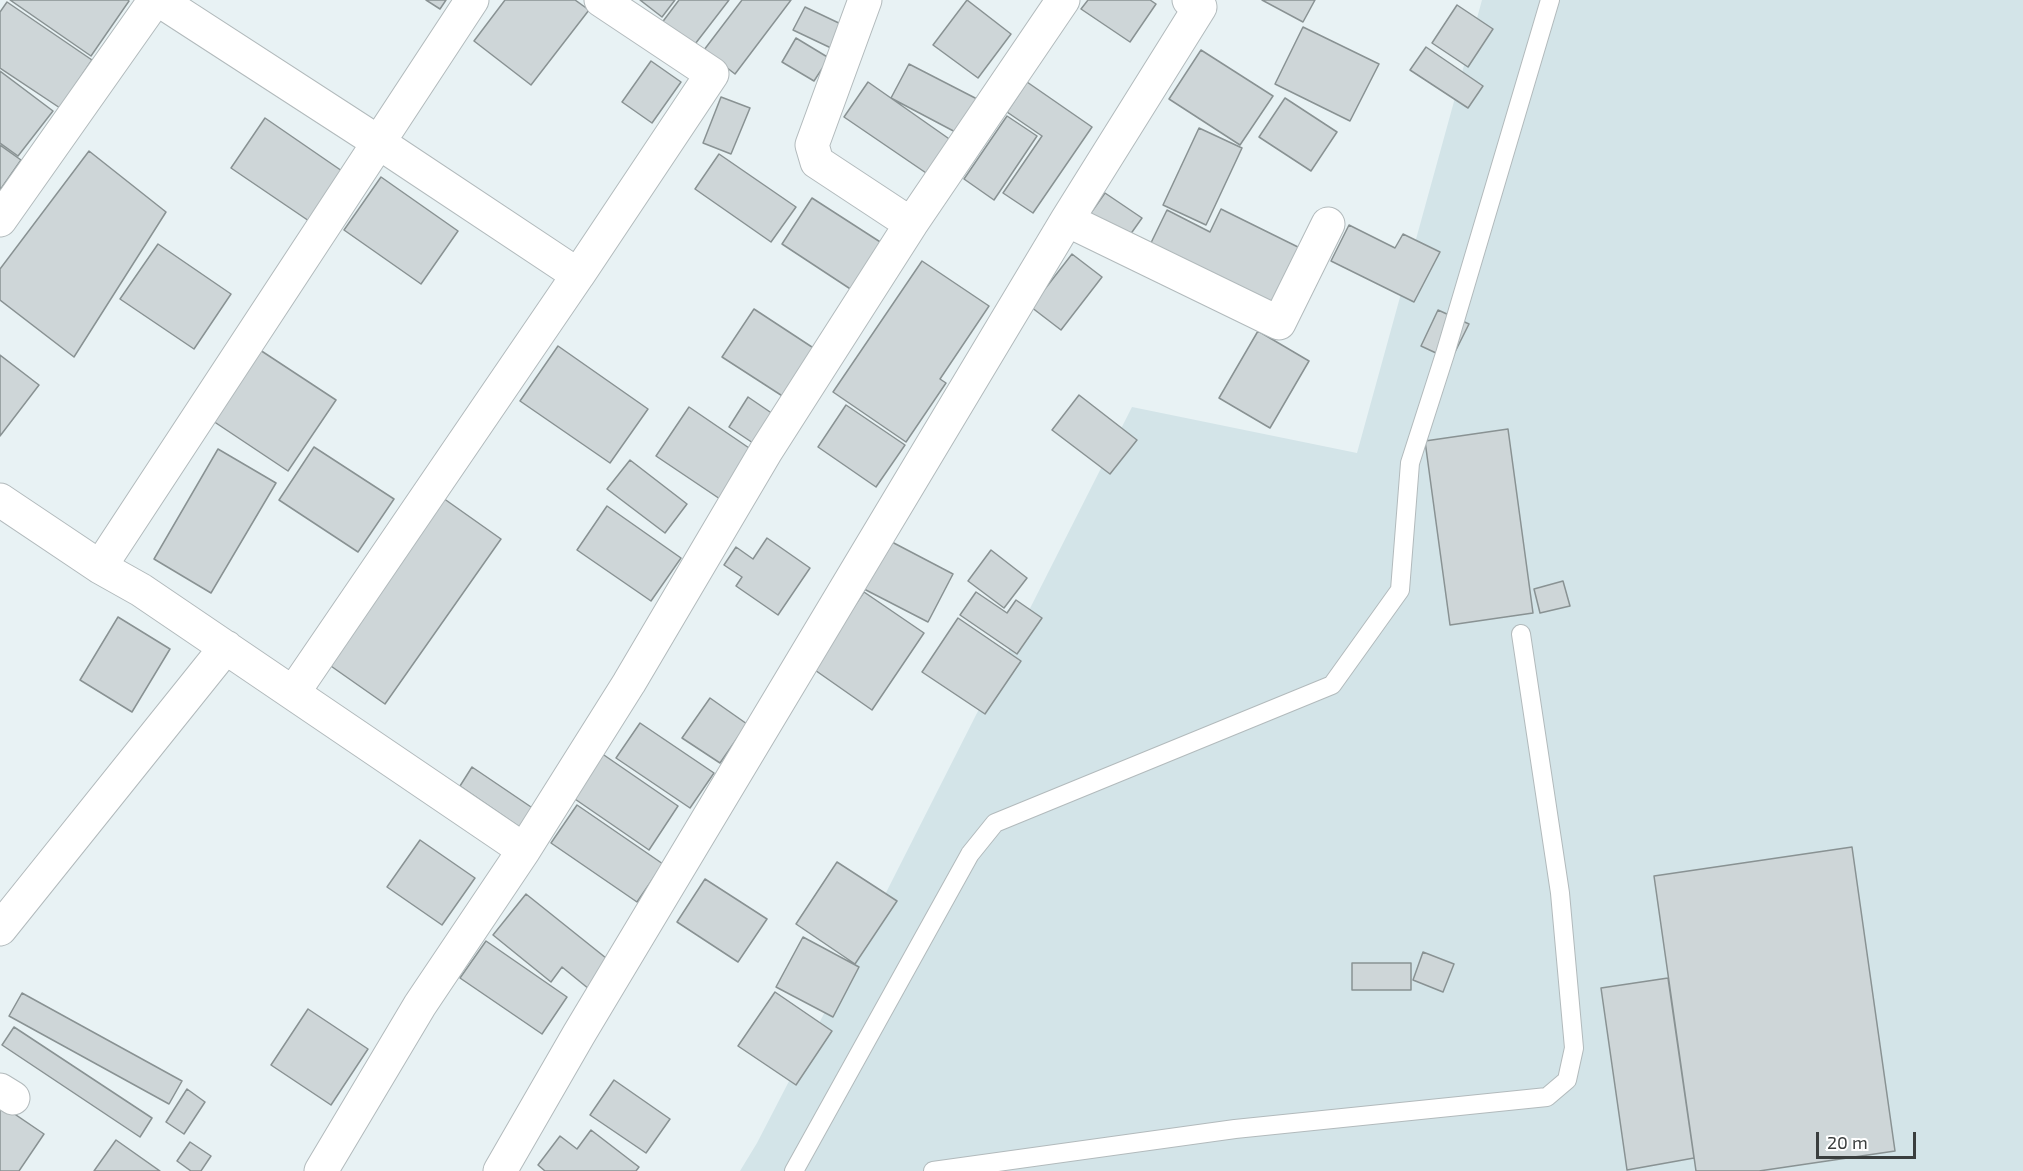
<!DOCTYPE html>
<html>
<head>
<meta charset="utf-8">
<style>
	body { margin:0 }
	#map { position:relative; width:2023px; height:1171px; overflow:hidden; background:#e8f2f4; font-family:"Exo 2",sans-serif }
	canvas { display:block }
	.scale { position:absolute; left:1816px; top:1132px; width:100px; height:27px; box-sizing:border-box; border:3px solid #3a3e3e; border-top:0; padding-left:8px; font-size:18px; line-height:21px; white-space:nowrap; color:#3a3e3e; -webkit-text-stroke:4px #fff; paint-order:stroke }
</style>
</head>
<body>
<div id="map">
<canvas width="2023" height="1171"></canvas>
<div class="scale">20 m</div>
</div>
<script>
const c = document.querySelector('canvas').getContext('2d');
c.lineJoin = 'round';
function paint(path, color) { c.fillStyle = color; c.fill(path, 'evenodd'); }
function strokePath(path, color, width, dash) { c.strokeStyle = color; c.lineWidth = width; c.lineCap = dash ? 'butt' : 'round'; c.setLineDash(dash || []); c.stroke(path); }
paint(new Path2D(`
	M1482 0H2023V1171H740L757 1143 860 944 1132 407 1357 453Z`), '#d3e4e8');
const building = new Path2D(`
	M10 0H128L129 1 91 56Z
	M426 0H446L440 9Z
	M505 0H575L589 10 531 85 474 41Z
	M640 0H675L662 17Z
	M679 0H729L692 48 661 24Z
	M742 0H791L735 74 704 50Z
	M967 0 1011 34 978 78 933 45Z
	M1088 0H1150L1156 4 1130 42 1081 9Z
	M1262 0H1315L1303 22Z
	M7 2 92 60 60 108 0 68V12Z
	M1457 5 1493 29 1468 67 1432 43Z
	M805 7 843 25 831 48 793 30Z
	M1303 27 1379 64 1350 121 1275 84Z
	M796 38 829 58 814 81 782 62Z
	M1426 47 1483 86 1468 108 1410 70Z
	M1201 50 1273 96 1240 145 1169 99Z
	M651 61 681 82 652 123 622 102Z
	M909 64 979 100 961 135 891 98Z
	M0 71 53 111 18 156 0 143Z
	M868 82 955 143 932 177 844 117Z
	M1027 82 1092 127 1033 213 1003 193 1042 136 1007 112Z
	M721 97 750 108 731 154 703 143Z
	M1285 98 1337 132 1311 171 1259 137Z
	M1007 116 1037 136 994 200 964 179Z
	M265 118 342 171 309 221 231 168Z
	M1199 128 1242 148 1206 225 1163 205Z
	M0 145 21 160 0 190Z
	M89 151 166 212 74 357 0 300V269Z
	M719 154 796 207 771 242 695 189Z
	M381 177 458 231 421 284 344 230Z
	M1105 193 1142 218 1125 242 1088 217Z
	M812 198 888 247 858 294 782 244Z
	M1221 209 1304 250 1272 313 1147 251 1167 210 1210 232Z
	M1349 225 1395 248 1403 234 1440 252 1414 302 1331 261Z
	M158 244 231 294 194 349 120 299Z
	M1072 254 1102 277 1061 330 1031 307Z
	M922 261 989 306 940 379 946 383 906 442 833 392Z
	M754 309 818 351 787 399 722 357Z
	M1438 310 1469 324 1451 360 1421 346Z
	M1258 331 1309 361 1270 428 1219 398Z
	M558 346 648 409 610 463 520 401Z
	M260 350 336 400 288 471 213 421Z
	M0 355 39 385 0 436Z
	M1079 395 1137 440 1110 474 1052 430Z
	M748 397 773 414 753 443 729 427Z
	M846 405 905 445 876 487 818 447Z
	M689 407 752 450 720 499 656 456Z
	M1508 429 1533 613 1450 625 1425 441Z
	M314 447 394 499 358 552 279 500Z
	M218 449 276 483 211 593 154 559Z
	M630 460 687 504 665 533 607 489Z
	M443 498 501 539 385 704 328 664Z
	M607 506 681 558 651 601 577 550Z
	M767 538 810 568 778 615 736 586 742 577 724 565 736 547 753 559Z
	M890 541 953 574 928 622 864 589Z
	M991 550 1027 578 1004 608 968 581Z
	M1563 581 1570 606 1540 613 1534 589Z
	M864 592 924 633 872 710 812 668Z
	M976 592 1007 613 1016 600 1042 618 1017 654 960 615Z
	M118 617 170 649 132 712 80 680Z
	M958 618 1021 661 985 714 922 672Z
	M710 698 747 724 720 763 682 738Z
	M640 723 714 773 690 808 616 758Z
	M601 753 678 806 649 850 572 797Z
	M472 767 534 809 521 828 460 786Z
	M577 805 663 864 637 902 551 843Z
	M420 840 475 878 442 925 387 887Z
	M1852 847 1895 1151 1759 1171H1696L1654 876Z
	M837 862 897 901 855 964 796 924Z
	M705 879 767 919 738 962 677 922Z
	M526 894 611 962 589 989 562 967 551 982 493 935Z
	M803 937 859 967 833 1017 776 987Z
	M486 941 567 997 542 1034 460 978Z
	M1423 952 1454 964 1443 992 1413 980Z
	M1352 963H1411V990H1352Z
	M1668 978 1694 1158 1627 1170 1601 988Z
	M775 992 832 1031 796 1085 738 1046Z
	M22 993 182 1081 169 1104 9 1016Z
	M308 1009 368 1049 331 1105 271 1065Z
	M14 1027 152 1118 140 1137 2 1045Z
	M614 1080 670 1119 646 1153 590 1115Z
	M187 1089 205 1102 184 1134 166 1122Z
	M0 1104 44 1134 19 1171H0Z
	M591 1130 639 1167 636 1171H545L538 1165 560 1136 577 1149Z
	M116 1140 160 1171H94Z
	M190 1142 211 1156 201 1171H191L177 1161Z`);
paint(building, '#ced6d8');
strokePath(building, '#899293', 1.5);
const service = new Path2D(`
	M794 1171 970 854 995 823 1332 685 1400 590 1410 463 1445 354 1550 0
	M933 1171 1235 1129 1547 1097 1567 1080 1574 1048 1560 893 1521 634`);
const minor = new Path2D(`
	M159 0 378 142 578 275 293 693
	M865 0 812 145 817 162 911 224
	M0 220 155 0
	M1067 220 1279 323 1328 224
	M578 275 712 74 601 0
	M0 500 100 567 141 590 524 850
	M100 567 472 0
	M0 929 226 647
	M0 1090 13 1098
	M321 1171 420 1005 524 850 629 683 766 451 911 224 1063 0
	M500 1171 579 1034 1067 220 1200 7 1189 0`);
strokePath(service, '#b2babc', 20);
strokePath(minor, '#b2babc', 35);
strokePath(service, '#fff', 18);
strokePath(minor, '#fff', 33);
</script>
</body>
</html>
